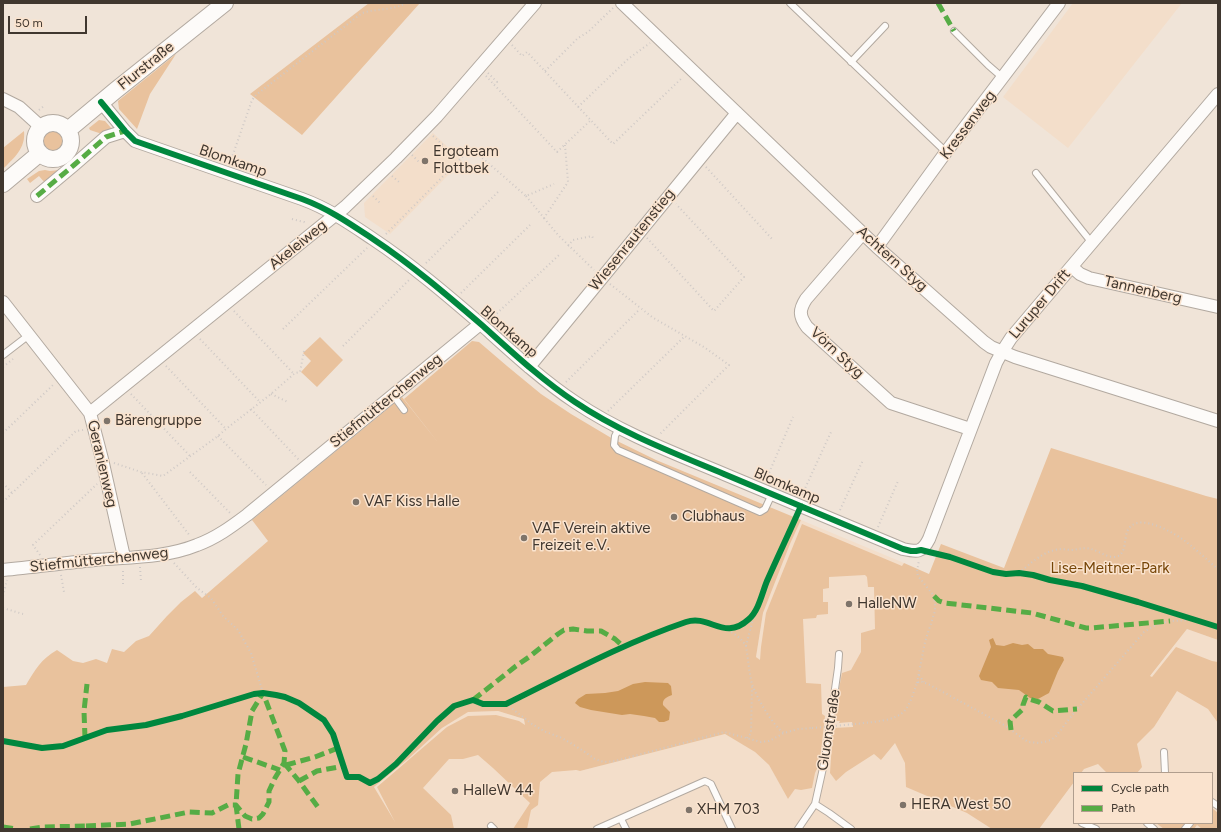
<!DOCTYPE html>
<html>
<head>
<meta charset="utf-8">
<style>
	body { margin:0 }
	#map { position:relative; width:1221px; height:832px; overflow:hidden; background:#f0e4d8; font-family:Figtree,sans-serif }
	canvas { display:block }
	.frame { position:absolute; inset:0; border:4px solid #40372f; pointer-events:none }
	.legend { position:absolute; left:1073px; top:772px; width:140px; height:52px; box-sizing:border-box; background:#fae3ce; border:1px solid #b09e8e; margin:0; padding:5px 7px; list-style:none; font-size:12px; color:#40372f }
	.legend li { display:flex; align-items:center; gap:8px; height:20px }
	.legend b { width:20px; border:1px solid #b09e8e }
	.scale { position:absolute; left:8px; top:16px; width:79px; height:18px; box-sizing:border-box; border:2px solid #40372f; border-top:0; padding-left:5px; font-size:12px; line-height:14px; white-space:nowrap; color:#40372f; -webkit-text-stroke:3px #fae3ce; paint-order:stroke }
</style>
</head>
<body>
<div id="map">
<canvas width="1221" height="832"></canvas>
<div class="frame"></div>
<ul class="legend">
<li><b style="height:5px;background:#00873e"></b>Cycle path</li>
<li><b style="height:5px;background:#56ac45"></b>Path</li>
</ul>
<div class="scale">50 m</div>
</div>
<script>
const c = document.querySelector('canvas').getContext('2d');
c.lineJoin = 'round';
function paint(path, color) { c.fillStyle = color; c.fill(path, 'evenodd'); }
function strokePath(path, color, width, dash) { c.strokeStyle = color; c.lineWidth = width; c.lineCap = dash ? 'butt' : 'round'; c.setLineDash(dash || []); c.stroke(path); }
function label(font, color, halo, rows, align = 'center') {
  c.font = font + ' Figtree,sans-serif'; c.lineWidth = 3; c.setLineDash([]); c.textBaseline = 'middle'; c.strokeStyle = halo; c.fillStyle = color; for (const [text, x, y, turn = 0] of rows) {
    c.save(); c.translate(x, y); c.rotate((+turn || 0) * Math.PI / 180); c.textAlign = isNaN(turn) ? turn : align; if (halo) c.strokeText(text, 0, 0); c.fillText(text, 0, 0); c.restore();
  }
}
paint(new Path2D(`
	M1073 3H1182L1068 148 1003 97Z
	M433 133 462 161 390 234 365 217 364 203Z
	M801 520 904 563 867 659 840 723 852 722 853 728 896 742 1074 775V823H1212V773H1075L1187 629 1218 640V829H403L391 817 374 787 408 759 442 728 467 712 498 711 524 719 565 768 580 771 725 734 755 752 769 765 788 799 821 751 801 697 756 657 763 613 790 544Z`), '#f3deca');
paint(new Path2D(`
	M369 3H420L302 135 250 94Z
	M176 54 150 94 137 129 119 109 118 101Z
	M99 120 105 121 112 129 105 135 90 130 89 128Z
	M42 141a11 11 0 1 1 22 0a11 11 0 1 1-22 0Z
	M24 131C26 148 14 158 3 169V148Z
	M45 170 50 171 59 170 45 183 39 176 30 183 27 179 39 171Z
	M320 337 343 360 317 387 301 372 311 361 303 353Z
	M472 341 479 342 507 366 541 394 571 414 613 439 656 460 801 520 790 544 763 613 756 657 760 660 761 647 766 613 802 524 902 566 904 563 929 574 941 544 1004 568 1051 448 1206 496 1218 499V640L1187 629 1150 676 1152 677 1176 647 1212 661 1218 662V723L1208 709 1177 691 1154 727 1137 744 1142 767 1137 773H1107L1098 764 1084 769 1081 773H1074V782L1039 829H992L967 813 906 787 905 763 895 743 881 760 874 754 846 772 836 781 830 773 833 728 853 727 852 722 839 723 840 721H833L842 673 851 670 861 652V633L875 629 874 587H868L867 577 865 575 829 577V588L823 589V602H828V614L817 615 816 618 803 619 806 683 821 684 822 714 825 716 821 751V760L815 773 812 788 801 790 795 789 788 799 769 765 755 752 725 734 580 771 576 770 552 772 540 782 538 805 531 810 527 829H513L530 803 493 768 478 755 463 759H449L423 788 451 815 454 829H3V687L26 685C35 670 41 659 57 650L73 661 83 663 96 659 107 663 112 649 124 652 136 641 149 636 167 616 181 602 195 591 202 598 268 541 252 520 402 397 440 445 404 399ZM498 711 524 719 525 725 519 721 496 715 468 716 447 727 377 787 395 822 374 787 408 759 442 728 468 712Z
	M1212 808 1218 813V829H1202L1197 825 1194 829H1164L1156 823H1212Z`), '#e9c29d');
paint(new Path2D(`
	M993 638 996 645 1004 646 1013 643 1022 645 1028 644 1034 649H1043L1048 654 1063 657 1064 660 1058 671 1049 693 1038 699 1030 698 1019 690 998 688 992 682 981 680 979 676 991 647 989 640Z
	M645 682 668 683 671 686 672 695C667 697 662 699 663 705L670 712 669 720 664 722H659L655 718 644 716 630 714 622 715 591 710 580 707 575 703 578 699 586 694 605 693 618 691 633 684Z`), '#cd985a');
const service = new Path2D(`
	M790 3 946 152
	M954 31 988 65 1003 78
	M851 62 885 26
	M1036 173 1092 243
	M3 355 29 335
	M393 395 404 410
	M619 428 615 436 614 445 618 450 760 512 765 509 772 494
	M1164 752 1165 773
	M1212 802 1218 806
	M815 804 825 759 838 668 839 654
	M621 819 626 829
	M1082 823 1096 829
	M1147 823 1154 829
	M491 826 494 829
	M597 829 705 781 711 784 732 829
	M798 829 815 804 829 813 851 829
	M1185 829 1190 823`);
const minor = new Path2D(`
	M622 3 877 247 984 342 991 347 1015 357 1218 421
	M3 99 19 107 41 127
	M101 102 125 131 135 141 302 199C329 209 349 223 373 239 412 265 447 295 483 326 513 353 542 380 575 402 621 433 674 453 724 474 784 499 844 524 903 549 917 552 922 553 929 539L996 363 1002 352 1011 338 1218 94
	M37 196 74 165 106 137 125 131
	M863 233 806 299C799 310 799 316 807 327L891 403 970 429
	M877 247 946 152 1059 3
	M1072 267 1080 274 1089 278 1218 307
	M3 302 90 413 102 459 124 557
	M529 367 737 113
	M90 413 345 207 396 158 437 116 535 3
	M3 570C34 567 64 563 95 560 129 557 165 558 197 545 216 538 231 527 247 515L480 324`);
const tertiary = new Path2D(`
	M35 141a18 18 0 1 1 36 0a18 18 0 1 1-36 0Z
	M68 130 116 90 225 3
	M3 184 40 153`);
strokePath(service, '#b2a9a0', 8);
strokePath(minor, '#b2a9a0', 14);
strokePath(tertiary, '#b2a9a0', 18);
strokePath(new Path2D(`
	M512 45 522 56 527 52 613 144 683 77
	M545 71 578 38 588 32 613 8
	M488 73 497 82 494 84
	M486 76 557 152 591 120
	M578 107 628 59 650 43
	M39 110 44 106
	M433 136 444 146 442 147
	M412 155 419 162
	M230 163 252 100 256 95 362 13C377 8 392 11 406 3
	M706 167 773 240
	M392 176 399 182
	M373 196 381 204
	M526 196 544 218 568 182 565 145
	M544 218 558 235 594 270
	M292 219 304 222 306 224
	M386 234 471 148 526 196 554 184
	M647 238 714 311 744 277 676 204
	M568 246 573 240 592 236 593 238
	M426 263 499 191
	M610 284 652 317 704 347 729 365 659 435
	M461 293 530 225
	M234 311 294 374
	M491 319 559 255
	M283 329 367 248
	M200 339 260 402
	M343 346 410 279
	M166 366 226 429
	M3 367 13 359
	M566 382 640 309
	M131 394 190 456
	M271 394 288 402
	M251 409 299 460
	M608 411 685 336
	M3 433 54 384
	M218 436 266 485
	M114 463 141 472 163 476 218 436 226 429 271 394 295 373 300 372 304 351
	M190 472 231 514
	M142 473 190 536
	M766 480 793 417
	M3 483 12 493
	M802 495 831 432
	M3 502 76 431 83 430
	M840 510 863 460
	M878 527 898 481
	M933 553 950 557 993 572 1006 574 1019 573 1033 575 1050 580 1082 586 1138 602 1218 627
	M40 555 33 545 97 484
	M174 563 197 588 211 598 223 616 238 630 251 653 263 693
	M140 567 141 581
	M1019 573C1030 564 1041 553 1055 550 1061 548 1067 550 1073 550 1079 549 1085 547 1091 549 1099 551 1106 557 1114 557 1129 556 1122 535 1130 527 1142 514 1174 533 1185 541 1197 550 1207 560 1218 569
	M61 575 64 592
	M123 584V569
	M3 596 7 580
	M3 608 23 614
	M728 629C738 629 746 623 753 616
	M746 646 754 615 767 582 797 515
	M919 675 924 682
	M917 683 925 642 935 611V604L934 596 918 576 917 572 919 560
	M506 704 532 724 546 732 562 738 582 750 595 759 600 761 605 762 615 761 724 732 761 742 769 741 784 733 798 729 812 728
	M855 724C869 722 897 722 906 709 911 702 914 691 917 683L920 681 928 684 1004 725 1028 742 1039 743 1044 742 1051 740 1056 736 1073 714 1144 632C1161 620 1173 621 1193 620
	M747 738 751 733 752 684
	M3 741 42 748 63 746 107 730 146 725 182 716 254 694 263 693 276 695 285 697 299 703 324 720 333 734 347 777H359L370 783 378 779 396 764 437 721 454 706 473 700 483 704H506C555 680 603 654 653 634 663 630 683 621 693 621 698 621 703 622 708 624 723 627 738 633 746 646 748 657 749 673 752 684 757 698 772 725 784 733`), '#cfc9c6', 2, [1, 3]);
strokePath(service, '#fdfbf9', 6);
strokePath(minor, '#fdfbf9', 12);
strokePath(tertiary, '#fdfbf9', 16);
strokePath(new Path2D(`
	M812 728 855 724`), '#cfc9c6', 2, [1, 3]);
strokePath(new Path2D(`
	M938 3 954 31
	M37 196 74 165 106 137 125 131
	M934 596 939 601 945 603 1032 613 1086 628H1091L1170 621
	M473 700 516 666 529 657 558 634 564 630 573 629 587 631H601L615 639 624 647
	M1011 730 1010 721 1023 709V705L1026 697 1029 699 1039 702 1053 711 1077 709
	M85 738 84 711 87 684
	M243 757 280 770
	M284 763 299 781 320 810
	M286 765 315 757 338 748
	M299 781 317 771 344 766
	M86 826 130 824 189 812 212 813 228 805H236L245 816 252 819 259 818 263 814 269 802V791L275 778 284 763 285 751 263 693
	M3 827 16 829
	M30 829 43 827 86 826 89 829
	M239 829 236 805 238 774 246 744 252 711 263 693`), '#56ac45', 5, [10, 5]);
strokePath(new Path2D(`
	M101 102 125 131 135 141 302 199C329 209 349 223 373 239 412 265 447 295 483 326 513 353 542 380 575 402 621 433 674 453 724 474 784 499 844 524 903 549L911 551H916L921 550 929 552 950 557 993 572 1006 574 1019 573 1033 575 1050 580 1082 586 1138 602 1218 627
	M3 741 42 748 63 746 107 730 146 725 182 716 254 694 263 693 276 695 285 697 299 703 324 720 333 734 347 777H359L370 783 378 779 396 764 437 721 454 706 473 700 483 704H506C565 675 624 643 686 622 710 614 724 642 749 619 759 610 762 593 767 581 778 556 790 531 801 506`), '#00873e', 6);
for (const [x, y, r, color] of [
	[425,161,4,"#7e746a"],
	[107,421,4,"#7e746a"],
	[356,502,4,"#7e746a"],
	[674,517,4,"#7e746a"],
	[524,538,4,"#7e746a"],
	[849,604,4,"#7e746a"],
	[455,791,4,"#7e746a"],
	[903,805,4,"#7e746a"],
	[689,810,4,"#7e746a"]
]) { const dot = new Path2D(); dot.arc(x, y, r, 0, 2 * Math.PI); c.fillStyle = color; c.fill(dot); strokePath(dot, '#fae3ce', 1.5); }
label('15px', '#40372f', '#fae3ce', [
	["Flurstraße",146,66,-39],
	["Kressenweg",968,125,-53],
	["Blomkamp",233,161,19],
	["Wiesenrautenstieg",632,240,-51],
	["Akeleiweg",298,245,-39],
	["Achtern Styg",892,259,42],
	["Tannenberg",1143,290,13],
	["Luruper Drift",1040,304,-50],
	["Blomkamp",509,332,41],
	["Vörn Styg",837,353,43],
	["Stiefmütterchenweg",386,401,-39],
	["Geranienweg",102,464,77],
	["Blomkamp",787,486,23],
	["Stiefmütterchenweg",99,560,-6],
	["Gluonstraße",829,730,-81]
]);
label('15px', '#40372f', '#fae3ce', [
	["Ergoteam",433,152],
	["Flottbek",433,169],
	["Bärengruppe",115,421],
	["VAF Kiss Halle",364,502],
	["Clubhaus",682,517],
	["VAF Verein aktive",532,529],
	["Freizeit e.V.",532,546],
	["HalleNW",857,604],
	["HalleW 44",463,791],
	["HERA West 50",911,805],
	["XHM 703",697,810]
], 'left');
label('15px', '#764507', '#fae3ce', [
	["Lise-Meitner-Park",1110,569]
]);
</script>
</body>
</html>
